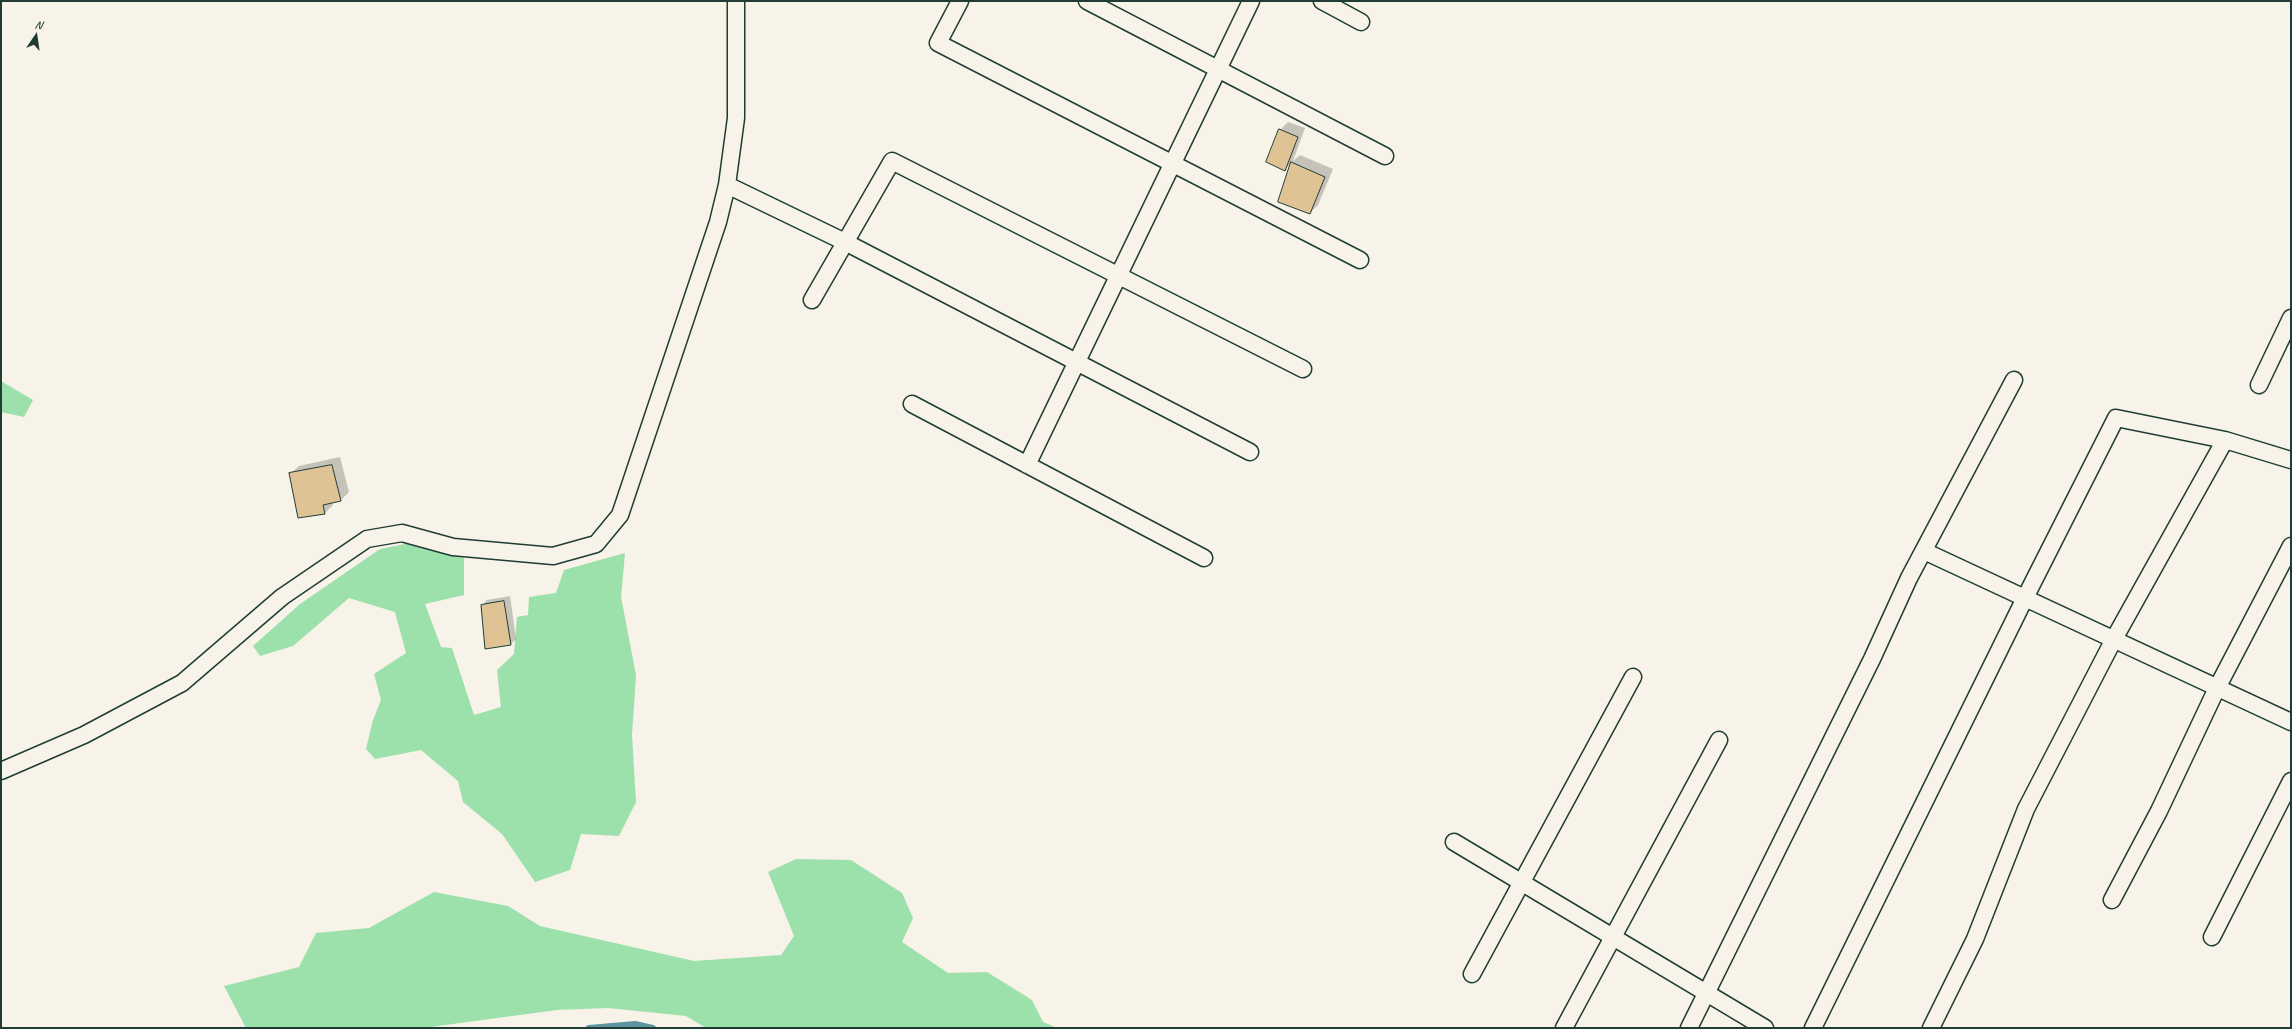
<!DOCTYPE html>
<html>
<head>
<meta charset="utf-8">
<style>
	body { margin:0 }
	#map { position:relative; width:2292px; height:1029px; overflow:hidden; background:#f7f3e8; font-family:Caveat,sans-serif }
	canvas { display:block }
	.frame { position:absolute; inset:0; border:2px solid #1f3d34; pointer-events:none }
	.north { position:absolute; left:16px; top:16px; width:40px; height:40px; -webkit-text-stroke:3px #f7f3e8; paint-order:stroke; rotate:13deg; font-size:11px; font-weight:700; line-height:16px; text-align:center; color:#1f3d34 }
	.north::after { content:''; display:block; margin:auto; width:14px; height:18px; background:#1f3d34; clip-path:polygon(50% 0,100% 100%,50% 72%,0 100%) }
</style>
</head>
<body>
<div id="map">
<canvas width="2292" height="1029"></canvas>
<div class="frame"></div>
<div class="north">N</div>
</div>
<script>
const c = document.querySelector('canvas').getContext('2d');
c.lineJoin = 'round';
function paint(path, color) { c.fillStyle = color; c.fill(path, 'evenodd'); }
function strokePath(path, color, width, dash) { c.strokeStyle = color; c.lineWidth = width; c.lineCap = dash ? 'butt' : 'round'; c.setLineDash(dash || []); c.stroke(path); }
paint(new Path2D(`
	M1 381 33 400 24 417 1 412Z
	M415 542 464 558V595L425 604 441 647 452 648 474 715 501 707 497 670 514 654 517 617 528 615 529 597 556 593 564 570 625 553 621 597 636 675 632 735 636 802 619 836 581 834 570 870 535 882 502 834 463 802 458 781 421 750 375 759 366 749 373 720 381 700 374 674 406 653 395 612 349 598 293 646 260 656 253 646 300 604 380 549Z
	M796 859 851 860 902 893 913 918 902 942 948 973 987 972 1032 1000 1043 1022 1057 1028H706L686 1016 608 1008 557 1010 423 1028H246L224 986 299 967 316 933 369 928 434 892 508 906 540 926 694 961 781 955 794 936 768 872Z`), '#9ce0ac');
paint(new Path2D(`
	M1288 122 1305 128 1293 161 1300 155 1333 169 1318 205 1310 213 1291 163 1285 170 1280 130Z
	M340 457 349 492 341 500 332 502 333 505 325 513 299 517 290 474 299 466Z
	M510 596 516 639 511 644 482 606 487 600Z`), '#0003');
strokePath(new Path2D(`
	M589 1028 635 1024 653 1028`), '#5c949f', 6);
const building = new Path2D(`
	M1279 129 1298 137 1285 171 1266 162Z
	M1291 162 1325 177 1310 214 1278 202Z
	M332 465 341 501 323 505 325 514 298 518 289 473Z
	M504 601 511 645 485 649 481 605Z`);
paint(building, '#e0c394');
strokePath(building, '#1f3d34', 1);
const street = new Path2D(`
	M960 1 938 43 1360 260
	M1087 1 1385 156
	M1322 1 1361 22
	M727 185 845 242 1250 452
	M812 300 892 161 1303 369
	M2259 385 2291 318
	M912 404 1204 558
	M1027 465 1251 1
	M1924 551 2291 722
	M1 771 84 735 182 683 282 597 367 539 402 533 453 547 553 556 596 544 620 515 718 222 727 185 736 118V1
	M1454 842 1765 1028
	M2112 900 2159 811 2217 688 2291 546
	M2212 937 2291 781
	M1472 974 1633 677
	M1564 1028 1719 740
	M1689 1028 1872 659 1909 578 2014 380
	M1813 1028 2025 598 2116 418 2225 440 2291 460
	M1931 1028 1975 939 2026 809 2114 639 2225 440`);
strokePath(street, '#1f3d34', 19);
strokePath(street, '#f7f3e8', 16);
</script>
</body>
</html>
